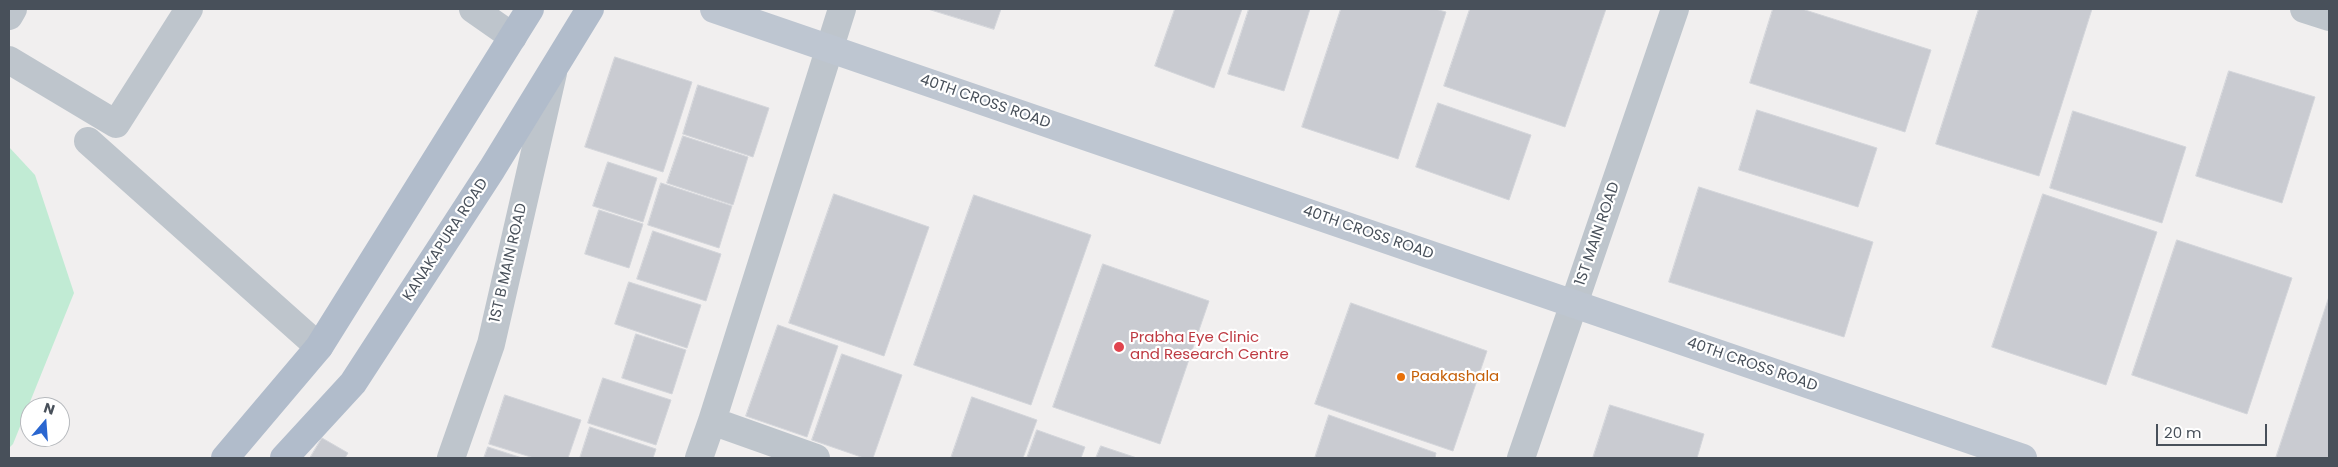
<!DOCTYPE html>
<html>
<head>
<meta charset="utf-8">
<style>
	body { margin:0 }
	#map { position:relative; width:2338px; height:467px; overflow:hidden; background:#f1efef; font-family:Poppins,sans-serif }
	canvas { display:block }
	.frame { position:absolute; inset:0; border:10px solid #48505a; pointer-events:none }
	.north { position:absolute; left:20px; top:397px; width:50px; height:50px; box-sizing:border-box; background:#fff; border:1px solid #b6b9bd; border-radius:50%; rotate:18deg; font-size:14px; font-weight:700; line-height:20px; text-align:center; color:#48505a }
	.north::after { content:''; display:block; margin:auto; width:18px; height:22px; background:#2a66d0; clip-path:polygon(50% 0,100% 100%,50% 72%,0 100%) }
	.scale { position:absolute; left:2156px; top:424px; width:111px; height:22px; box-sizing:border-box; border:2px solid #48505a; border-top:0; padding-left:6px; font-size:15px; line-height:18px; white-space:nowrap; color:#48505a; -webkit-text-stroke:4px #fff; paint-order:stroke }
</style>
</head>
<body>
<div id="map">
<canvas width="2338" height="467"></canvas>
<div class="frame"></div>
<div class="north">N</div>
<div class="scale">20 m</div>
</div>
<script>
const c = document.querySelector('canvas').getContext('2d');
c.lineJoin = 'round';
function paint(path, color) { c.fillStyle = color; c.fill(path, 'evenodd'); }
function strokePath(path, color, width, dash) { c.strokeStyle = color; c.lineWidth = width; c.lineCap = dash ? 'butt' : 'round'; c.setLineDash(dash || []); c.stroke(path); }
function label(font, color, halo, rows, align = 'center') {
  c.font = font + ' Poppins,sans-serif'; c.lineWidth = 4.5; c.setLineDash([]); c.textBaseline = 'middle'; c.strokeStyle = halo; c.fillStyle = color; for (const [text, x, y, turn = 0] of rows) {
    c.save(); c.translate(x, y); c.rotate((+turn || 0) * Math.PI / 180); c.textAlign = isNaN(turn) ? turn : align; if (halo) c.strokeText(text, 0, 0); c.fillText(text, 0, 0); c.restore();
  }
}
paint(new Path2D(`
	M9 147 35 175 74 293 13 444 9 448Z`), '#c1ebd4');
const building = new Path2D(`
	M928 9H1001L994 29Z
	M1175 9H1242L1214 88 1155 66Z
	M1249 9H1310L1284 91 1228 74Z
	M1341 9H1435L1446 12 1398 159 1302 127Z
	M1470 9H1606L1565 127 1444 86Z
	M1773 9H1802L1931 50 1905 132 1750 83Z
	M1979 9H2092L2039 176 1936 144Z
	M615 57 692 82 663 172 585 147Z
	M2229 71 2315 97 2282 203 2196 176Z
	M698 85 769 108 753 157 683 134Z
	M1438 103 1531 135 1509 200 1416 167Z
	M1757 110 1877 148 1858 207 1739 170Z
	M2073 111 2186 147 2162 223 2050 188Z
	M683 136 748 157 733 205 667 183Z
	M608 162 657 178 643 222 593 206Z
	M661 183 732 206 719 248 648 225Z
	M1699 187 1873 242 1844 337 1669 282Z
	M834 194 929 227 884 356 789 323Z
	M2043 194 2157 232 2106 385 1992 347Z
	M974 195 1091 235 1031 405 914 365Z
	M599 210 643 224 629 268 585 254Z
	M653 231 721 254 706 301 637 279Z
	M2177 240 2292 278 2247 414 2132 375Z
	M1103 264 1209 301 1160 444 1053 407Z
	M629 282 701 305 687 348 615 324Z
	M2329 297V458H2276Z
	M1351 303 1487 351 1453 451 1315 404Z
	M778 325 838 346 807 437 746 416Z
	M636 334 686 350 672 394 622 378Z
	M842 354 902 375 873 458H864L812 440Z
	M603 378 671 400 656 445 588 423Z
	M505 395 581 420 568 458H534L489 444Z
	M972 397 1037 420 1023 458H951Z
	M1610 405 1704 434 1697 458H1593Z
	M1329 415 1436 453 1435 458H1315Z
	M590 427 656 449 653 458H580Z
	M1037 430 1085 447 1081 458H1027Z
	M322 438 348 453 345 458H310Z
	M1101 446 1137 458H1096Z
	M488 447 522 458H484Z`);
paint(building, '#c9cbd1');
strokePath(building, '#d3d5da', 1);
strokePath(new Path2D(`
	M473 9 513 37
	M2304 9 2329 17
	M9 16 13 9
	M9 60 116 124 189 9
	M88 141 319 347
	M712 421 816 458
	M451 458 491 344 553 73
	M699 458 712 421 842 9
	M1521 458 1675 9`), '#bec5cc', 28);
strokePath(new Path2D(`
	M714 9 2023 458`), '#bec6d1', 28);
strokePath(new Path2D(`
	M225 458 319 347 530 9
	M284 458 353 383 492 169 590 9`), '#b1bccb', 28);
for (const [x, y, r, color] of [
	[1119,347,6,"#e0444e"],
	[1401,377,5,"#e8710a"]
]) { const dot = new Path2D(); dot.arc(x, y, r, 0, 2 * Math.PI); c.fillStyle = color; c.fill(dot); strokePath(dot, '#fff', 2); }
label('15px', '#48505a', '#fff', [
	["40TH CROSS ROAD",985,102,19],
	["40TH CROSS ROAD",1368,233,19],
	["1ST MAIN ROAD",1598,234,-71],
	["KANAKAPURA ROAD",446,240,-57],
	["1ST B MAIN ROAD",509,263,-77],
	["40TH CROSS ROAD",1752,365,19]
]);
label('15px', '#be3a42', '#fff', [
	["Prabha Eye Clinic",1130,338],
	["and Research Centre",1130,355]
], 'left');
label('15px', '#c56008', '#fff', [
	["Paakashala",1411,377]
], 'left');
</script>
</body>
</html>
